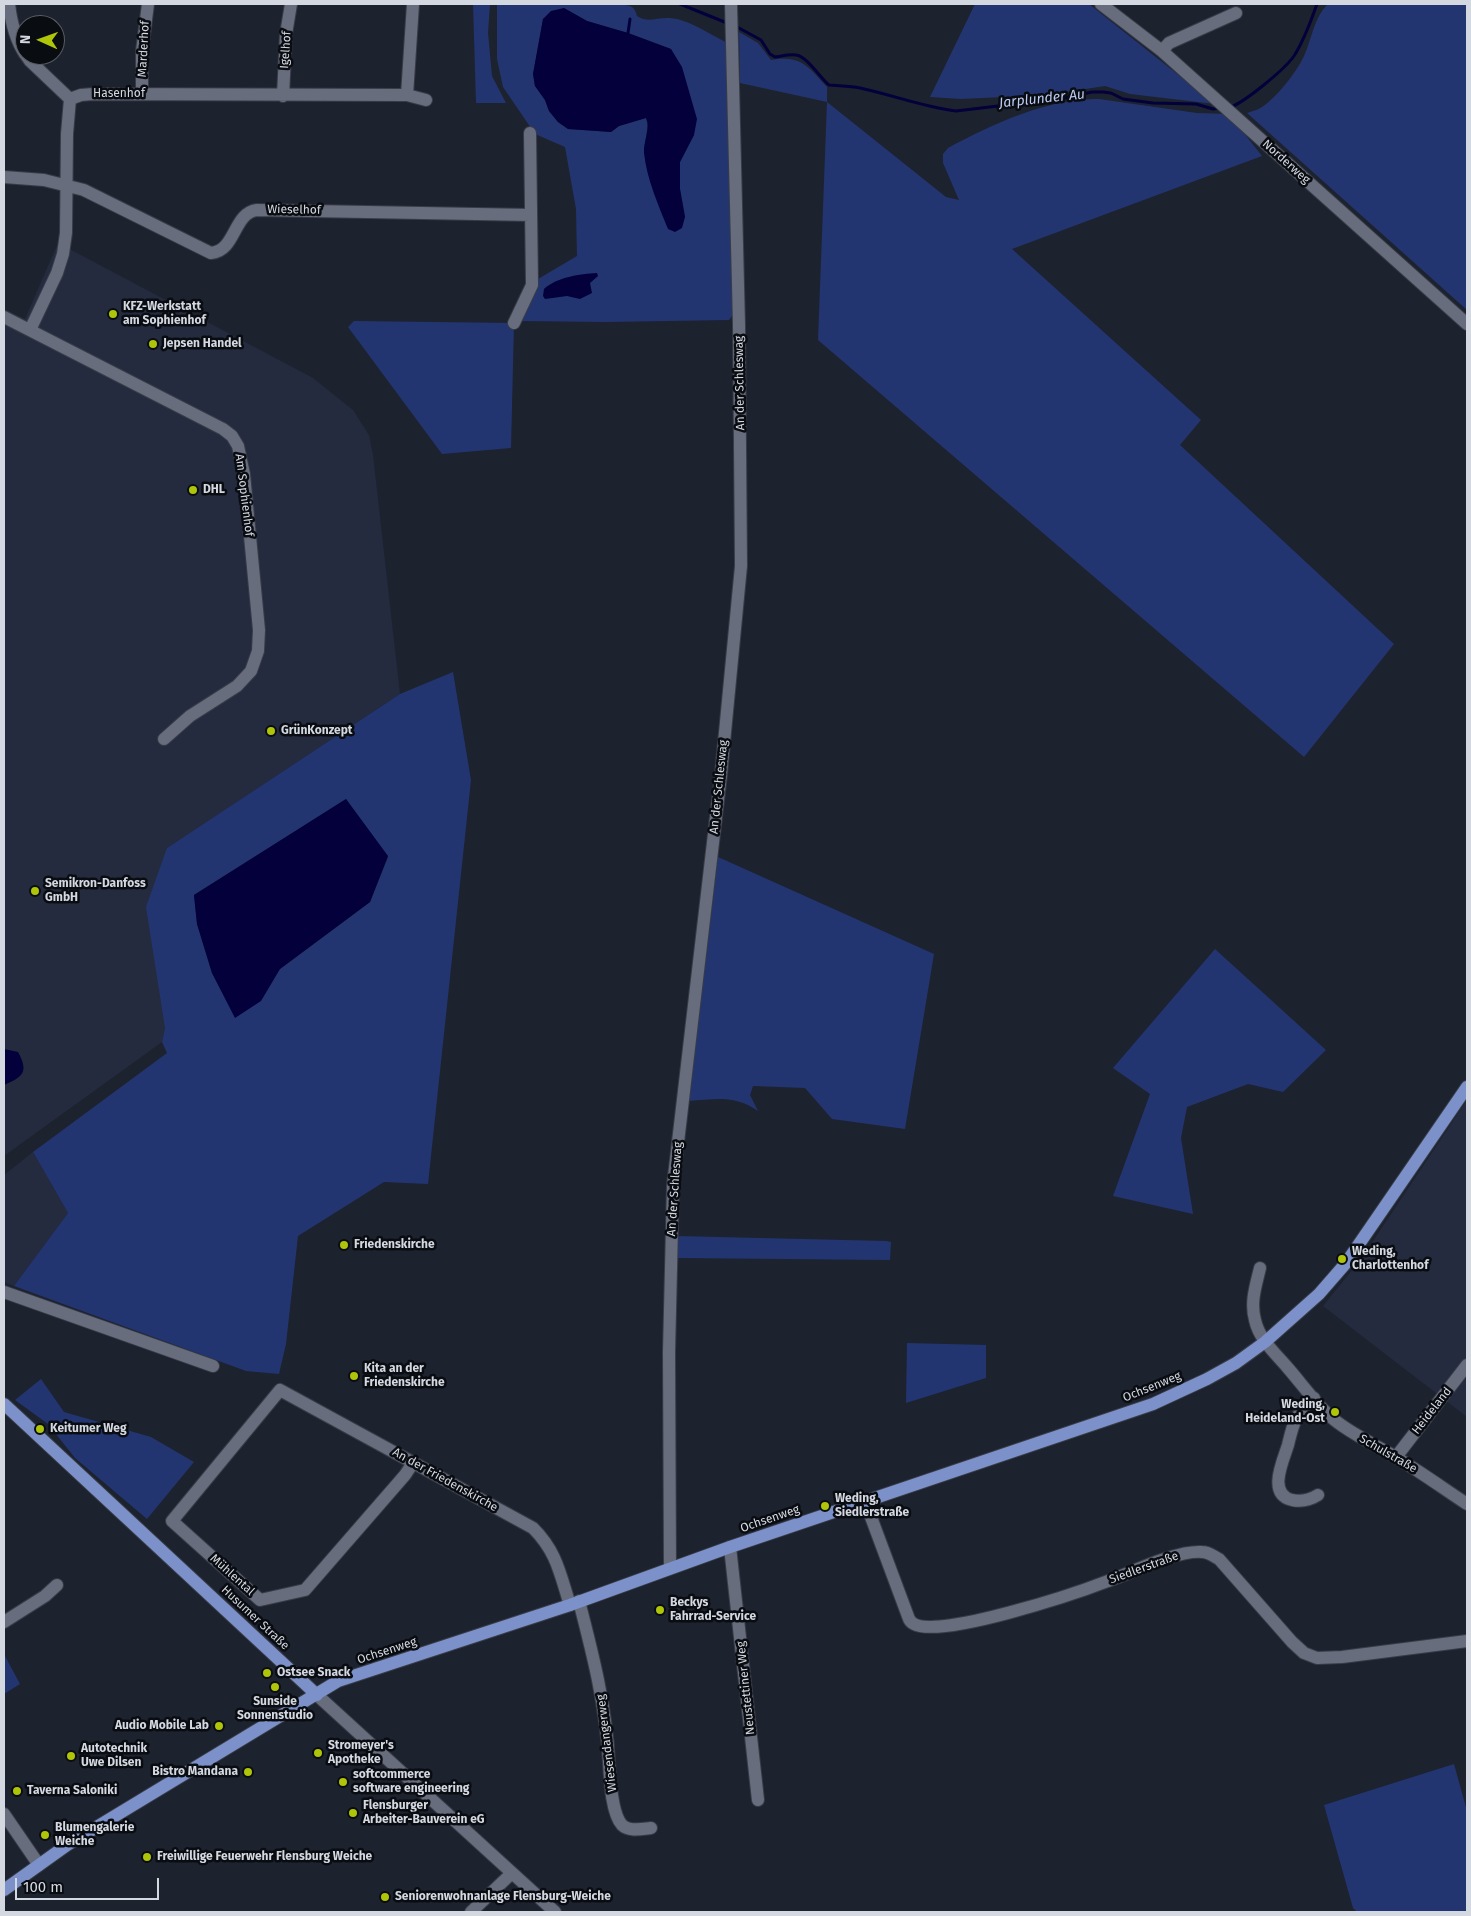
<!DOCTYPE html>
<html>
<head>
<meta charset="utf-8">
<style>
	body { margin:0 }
	#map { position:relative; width:1471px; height:1916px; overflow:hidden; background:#1d222f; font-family:"Fira Sans",sans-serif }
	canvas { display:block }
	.frame { position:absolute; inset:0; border:5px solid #d4d8e1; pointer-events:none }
	.north { position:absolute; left:15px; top:15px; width:50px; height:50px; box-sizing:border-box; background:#090c11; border:1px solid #5a5e64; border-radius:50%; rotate:272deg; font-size:14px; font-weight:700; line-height:20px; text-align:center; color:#d4d8e1 }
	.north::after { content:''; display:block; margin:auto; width:18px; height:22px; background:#aec509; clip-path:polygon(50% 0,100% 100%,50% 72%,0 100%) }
	.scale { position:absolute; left:15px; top:1878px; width:144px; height:22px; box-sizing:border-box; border:2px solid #d4d8e1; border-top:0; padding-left:6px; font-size:15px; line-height:18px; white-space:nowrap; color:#d4d8e1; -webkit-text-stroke:4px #090c11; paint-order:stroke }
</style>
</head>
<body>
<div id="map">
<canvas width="1471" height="1916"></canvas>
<div class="frame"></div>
<div class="north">N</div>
<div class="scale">100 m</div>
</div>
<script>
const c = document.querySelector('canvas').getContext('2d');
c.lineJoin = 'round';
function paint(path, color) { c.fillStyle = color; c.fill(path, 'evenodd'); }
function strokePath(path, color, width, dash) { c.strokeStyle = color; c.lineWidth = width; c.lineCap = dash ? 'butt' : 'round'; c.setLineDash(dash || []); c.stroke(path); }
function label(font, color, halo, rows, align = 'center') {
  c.font = font + ' "Fira Sans",sans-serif'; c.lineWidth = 5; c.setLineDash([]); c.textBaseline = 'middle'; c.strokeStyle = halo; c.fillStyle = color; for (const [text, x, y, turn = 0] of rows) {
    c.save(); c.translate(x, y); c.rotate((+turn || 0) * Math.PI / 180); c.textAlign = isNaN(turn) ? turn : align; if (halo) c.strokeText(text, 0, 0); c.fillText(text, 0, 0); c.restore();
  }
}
paint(new Path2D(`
	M58 243 313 378 353 410 369 435 373 455 400 694 167 848 165 1028 162 1042 4 1156V309L25 319Z
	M1467 1100V1417L1323 1306 1361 1259Z
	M33 1152 68 1213 14 1286 4 1282V1175Z`), '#242b3e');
paint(new Path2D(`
	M473 4H490L488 33 492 76 506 103H476Z
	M497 4H615C627 6 634 3 637 16 647 23 656 18 668 18 687 18 709 34 726 42L733 305 732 316 729 320 606 322 519 321 538 279 577 256 576 209 565 147 535 134 503 87 497 59ZM564 8 587 21 628 33 671 49 694 135 680 162V189L685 217 644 151 648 123 646 118 619 126 611 132 568 129 558 122 549 111 545 100 535 86 533 74 543 19Z
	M975 4H1089L1215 104 1130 94 1105 86 1046 95 961 99 930 97Z
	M1328 4H1467V310L1247 113C1252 111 1258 110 1262 107 1277 97 1296 73 1304 56 1312 39 1314 17 1328 4Z
	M739 32 758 43 771 60C802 55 808 67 827 87V102L946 197 959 200 943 163V154L948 148C992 124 1049 98 1099 99L1197 113 1229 114 1262 156 1012 249 1201 420 1180 445 1394 644 1304 757 818 340 827 102 740 83Z
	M354 321 514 323 511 448 442 454 348 327Z
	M453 672 471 780 428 1184 384 1182 298 1236 286 1344 279 1374 246 1371 14 1286 68 1213 33 1152 167 1053 162 1042 165 1028 146 907 167 848 400 694ZM346 799 388 857 370 902 280 969 235 1017 212 973 197 924 194 895Z
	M718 857 934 954 905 1129 832 1119 805 1088 753 1086 750 1095 758 1111C735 1095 716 1099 689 1101Z
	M1215 949 1326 1050 1283 1092 1248 1084 1187 1107 1181 1138 1193 1214 1113 1196 1150 1094 1113 1068Z
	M676 1236 886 1241 891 1242 890 1260 676 1258Z
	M907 1343 986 1345V1378L906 1403Z
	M41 1379 64 1412 151 1437 194 1462 147 1519 75 1458 48 1424 15 1400Z
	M4 1654 20 1684 4 1694Z
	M1454 1764 1467 1811V1912H1357L1353 1908 1324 1805Z`), '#233570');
paint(new Path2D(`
	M564 8 587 21 628 33 671 49 682 67 697 119 694 135 680 162V189L685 217 682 228 675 232 668 229C658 204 647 180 644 153 643 142 651 129 646 118L619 126 611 132 597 131 568 129 558 122 549 111 545 100 535 86 533 74 543 19 551 11Z
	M597 273 598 276 590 283 592 293 580 299 567 296 545 299 543 296 544 289C557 277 580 274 597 273Z
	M346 799 388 856 370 902 280 969 261 1001 235 1018 212 973 197 924 194 895Z
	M4 1049 18 1052C29 1072 23 1077 4 1085Z`), '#03003b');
strokePath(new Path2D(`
	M680 4 727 23
	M739 28 761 40 770 54 775 57C782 56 790 54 796 55 807 56 820 78 829 85 839 86 850 86 860 88 893 95 923 107 956 111L1065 98 1092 92H1103L1111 93 1123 99 1153 103 1196 104 1213 109 1220 108
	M628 33 630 19
	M1231 107C1246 101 1284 70 1294 56 1304 41 1311 21 1317 4`), '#03003b', 3);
const minor = new Path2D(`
	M9 4C11 21 15 39 25 54
	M1101 4 1162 51 1467 324
	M1162 51 1169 43 1236 13
	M26 55 30 61 70 99
	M142 94V51L148 4
	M407 95 413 4
	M283 96 286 34 291 4
	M4 177 44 180 84 190 211 253C236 251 233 213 257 210L531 215
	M4 317 223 429 232 436 238 446 244 474 259 630 258 651 251 671 237 686 190 716 164 739
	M514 323 532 285 530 133
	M30 330 57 273 63 254 66 233 67 134 70 99 81 95 93 94 407 95 426 100
	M1260 1268C1256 1285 1250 1302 1255 1320 1259 1339 1275 1353 1287 1367 1302 1384 1315 1403 1332 1418 1352 1435 1375 1444 1397 1458 1421 1472 1444 1489 1467 1504
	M4 1292 213 1366
	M1314 1398C1308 1405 1300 1411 1296 1419 1292 1427 1290 1437 1288 1445 1283 1461 1267 1494 1292 1500 1302 1502 1310 1500 1318 1495
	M1396 1457 1467 1365
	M413 1463 405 1475 305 1590 260 1600 172 1521 280 1390 533 1528C557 1552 560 1574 570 1605
	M865 1501 909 1619C910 1621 912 1623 914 1624 940 1639 1077 1593 1108 1581 1133 1572 1177 1550 1202 1552 1209 1552 1213 1556 1219 1559L1292 1642 1304 1653 1317 1658 1342 1657 1467 1641
	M730 1547 758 1800
	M670 1568 669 1352 673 1185 721 774 741 566 739 325 731 4
	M579 1601C593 1655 606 1706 609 1762 610 1777 611 1813 622 1825 629 1832 642 1829 651 1828
	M4 1622 45 1596 57 1585
	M317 1695 555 1912
	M4 1814 39 1865
	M471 1912 512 1873`);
const major = new Path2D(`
	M4 1404 317 1695
	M4 1890 67 1845 338 1681 570 1605 730 1547 1153 1404 1207 1379 1236 1363 1265 1342 1319 1294 1346 1263 1467 1087`);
strokePath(minor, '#383c47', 14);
strokePath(major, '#383c47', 14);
strokePath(minor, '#676d7d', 12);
strokePath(major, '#7c91c9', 12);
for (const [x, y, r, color] of [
	[113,314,5,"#aec509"],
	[153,344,5,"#aec509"],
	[193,490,5,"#aec509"],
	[271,731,5,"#aec509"],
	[35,891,5,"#aec509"],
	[344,1245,5,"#aec509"],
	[1342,1259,5,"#aec509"],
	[354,1376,5,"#aec509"],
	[1335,1412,5,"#aec509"],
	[40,1429,5,"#aec509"],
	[825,1506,5,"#aec509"],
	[660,1610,5,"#aec509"],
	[267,1673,5,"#aec509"],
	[275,1687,5,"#aec509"],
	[219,1726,5,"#aec509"],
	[318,1753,5,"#aec509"],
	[71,1756,5,"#aec509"],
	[248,1772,5,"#aec509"],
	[343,1782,5,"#aec509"],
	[17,1791,5,"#aec509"],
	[353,1813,5,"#aec509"],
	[45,1835,5,"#aec509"],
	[147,1857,5,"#aec509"],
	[385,1897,5,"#aec509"]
]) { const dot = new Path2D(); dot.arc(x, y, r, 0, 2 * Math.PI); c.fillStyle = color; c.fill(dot); strokePath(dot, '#090c11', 2); }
label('12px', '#d4d8e1', '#090c11', [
	["Marderhof",144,49,-87],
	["Igelhof",286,50,-86],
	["Hasenhof",119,94],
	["Norderweg",1286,162,42],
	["Wieselhof",294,210,1],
	["An der Schleswag",740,383,-91],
	["Am Sophienhof",244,495,83],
	["An der Schleswag",719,787,-84],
	["An der Schleswag",675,1189,-86],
	["Ochsenweg",1152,1387,-22],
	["Heideland",1432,1411,-52],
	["Schulstraße",1388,1454,30],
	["An der Friedenskirche",445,1480,29],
	["Ochsenweg",770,1519,-19],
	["Siedlerstraße",1144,1568,-20],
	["Mühlental",232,1575,42],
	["Husumer Straße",255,1618,43],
	["Ochsenweg",387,1651,-18],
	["Neustettiner Weg",746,1688,-96],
	["Wiesendangerweg",607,1743,-97]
]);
label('bold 12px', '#d4d8e1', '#090c11', [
	["KFZ-Werkstatt",123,307],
	["am Sophienhof",123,321],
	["Jepsen Handel",163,344],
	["DHL",203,490],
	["GrünKonzept",281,731],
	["Semikron-Danfoss",45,884],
	["GmbH",45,898],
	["Friedenskirche",354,1245],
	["Weding,",1352,1252],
	["Charlottenhof",1352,1266],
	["Kita an der",364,1369],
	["Friedenskirche",364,1383],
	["Weding,",1325,1405,"right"],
	["Heideland-Ost",1325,1419,"right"],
	["Keitumer Weg",50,1429],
	["Weding,",835,1499],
	["Siedlerstraße",835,1513],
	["Beckys",670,1603],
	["Fahrrad-Service",670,1617],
	["Ostsee Snack",277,1673],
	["Sunside",275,1702,"center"],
	["Sonnenstudio",275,1716,"center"],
	["Audio Mobile Lab",209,1726,"right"],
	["Stromeyer's",328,1746],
	["Apotheke",328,1760],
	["Autotechnik",81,1749],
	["Uwe Dilsen",81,1763],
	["Bistro Mandana",238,1772,"right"],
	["softcommerce",353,1775],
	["software engineering",353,1789],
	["Taverna Saloniki",27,1791],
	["Flensburger",363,1806],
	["Arbeiter-Bauverein eG",363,1820],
	["Blumengalerie",55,1828],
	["Weiche",55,1842],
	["Freiwillige Feuerwehr Flensburg Weiche",157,1857],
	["Seniorenwohnanlage Flensburg-Weiche",395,1897]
], 'left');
label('italic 14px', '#bccbf2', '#090c11', [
	["Jarplunder Au",1042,99,-6]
]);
</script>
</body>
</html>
